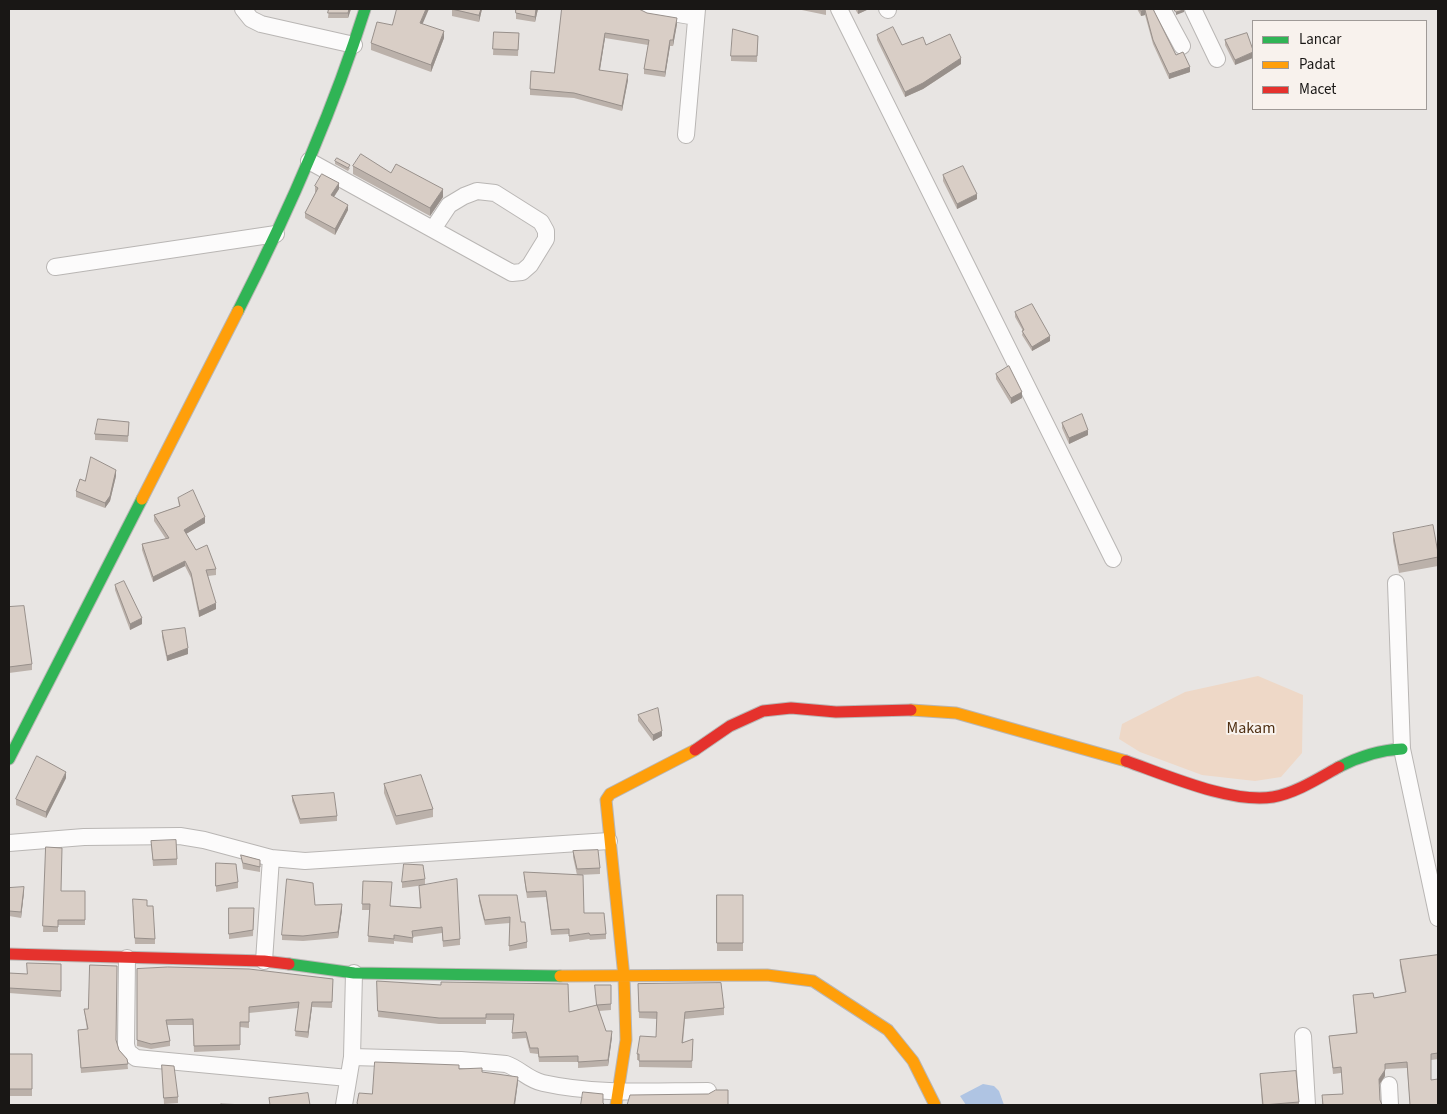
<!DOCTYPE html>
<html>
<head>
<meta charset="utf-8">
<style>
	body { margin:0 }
	#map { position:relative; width:1447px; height:1114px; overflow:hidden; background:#e8e5e3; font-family:"Source Sans 3",sans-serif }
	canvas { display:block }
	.frame { position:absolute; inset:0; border:10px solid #191715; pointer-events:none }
	.legend { position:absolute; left:1252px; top:20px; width:175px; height:90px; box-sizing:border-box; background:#f8f2ed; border:1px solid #9f9a97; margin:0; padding:6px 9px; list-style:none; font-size:15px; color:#191715 }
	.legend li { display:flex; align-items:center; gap:10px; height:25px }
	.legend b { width:25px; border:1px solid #9f9a97 }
</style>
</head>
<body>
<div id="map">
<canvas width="1447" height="1114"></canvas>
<div class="frame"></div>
<ul class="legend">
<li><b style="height:6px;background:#30b455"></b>Lancar</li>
<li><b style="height:6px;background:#ff9f0a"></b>Padat</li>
<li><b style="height:6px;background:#e5322d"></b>Macet</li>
</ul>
</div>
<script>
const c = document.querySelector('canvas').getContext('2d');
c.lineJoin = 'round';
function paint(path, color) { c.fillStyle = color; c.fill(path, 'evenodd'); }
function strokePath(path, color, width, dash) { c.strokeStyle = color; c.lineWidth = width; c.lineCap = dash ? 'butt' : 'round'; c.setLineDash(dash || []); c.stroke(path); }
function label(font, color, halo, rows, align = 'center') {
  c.font = font + ' "Source Sans 3",sans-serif'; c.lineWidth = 4; c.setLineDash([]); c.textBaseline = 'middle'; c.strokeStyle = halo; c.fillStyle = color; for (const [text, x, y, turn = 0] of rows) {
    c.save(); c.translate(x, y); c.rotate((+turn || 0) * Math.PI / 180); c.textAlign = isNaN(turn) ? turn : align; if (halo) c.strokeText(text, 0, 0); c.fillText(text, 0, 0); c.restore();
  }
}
paint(new Path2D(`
	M1258 676 1303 695 1302 753 1281 777 1255 781 1202 775 1140 752 1119 739 1122 724 1185 692Z`), '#eed8c7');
paint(new Path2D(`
	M983 1084 994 1086 999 1091 1004 1105H966L960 1096Z`), '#afc4e3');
const street = new Path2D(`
	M243 9 251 19 261 24 354 45
	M649 9 696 17
	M839 9 1113 559
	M887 9 888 10
	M1162 9 1182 46
	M1193 9 1217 59
	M686 135 697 9
	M309 161 512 273 522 272 530 265 546 239V231L541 222 495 193 477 191 464 196 449 205 433 229
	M55 267 276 234
	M1396 583 1402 749 1438 918
	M9 843 84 837 180 836 204 840 271 858 305 861 609 841
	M127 958 126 1045 128 1052 136 1058 348 1078
	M264 961 271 858
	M1303 1036 1307 1105
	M352 1057 461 1060 506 1064C519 1068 528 1080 543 1083 597 1095 654 1091 708 1091
	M1389 1085 1390 1105
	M344 1105 352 1057 354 973`);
const fast = new Path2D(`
	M238 311C288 213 332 114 365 9
	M9 759 142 499
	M1339 767C1360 756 1379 750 1402 749
	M289 964 354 973 560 976`);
const slow = new Path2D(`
	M142 499 238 311
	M911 710 956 713 1126 761
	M560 976 767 975 813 981 888 1030 913 1061 935 1105
	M616 1105 626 1040 624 977 606 800 610 794 695 750`);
const jam = new Path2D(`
	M695 750 730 726 763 711 791 708 836 712 911 710
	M1126 761C1166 775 1232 804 1273 797 1296 793 1319 778 1339 767
	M9 954 264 961 289 964`);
strokePath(street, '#b9b6b4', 18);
strokePath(fast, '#b9b6b4', 13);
strokePath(slow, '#b9b6b4', 13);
strokePath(jam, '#b9b6b4', 13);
strokePath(street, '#fcfbfb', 16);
strokePath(fast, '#30b455', 11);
strokePath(slow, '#ff9f0a', 11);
strokePath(jam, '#e5322d', 11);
paint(new Path2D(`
	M329 9H351L348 18H328Z
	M443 9H482L479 22 452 16V10Z
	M538 9 535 22 516 19V13Z
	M562 9 647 13 677 24 673 46H670L665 77 644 74V69L648 45 605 38 600 70 628 80 622 111 574 98 530 95V89L554 73Z
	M797 9H826V15Z
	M855 9H869L858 14Z
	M1137 9H1153L1176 55 1190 72 1169 79 1153 44 1145 15 1141 16Z
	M422 24 444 38 431 72 371 50V43L392 25Z
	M494 32 519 33 518 56 493 55Z
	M1247 33 1235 65 1225 45V40Z
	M877 35 902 45H926L961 64 923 89 905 97 877 40Z
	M758 36 757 62 731 61V56Z
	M335 161 350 168 348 171 335 164Z
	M353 166 391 173 443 197 430 216 353 174Z
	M943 175 977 199 957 209 943 181Z
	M315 186 339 189 334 197 348 210 335 235 305 218V213L316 192H315Z
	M1015 312 1050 341 1032 351 1022 335 1023 331 1015 317Z
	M996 374 1022 398 1011 404 996 379Z
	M129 422 128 442 95 440V434Z
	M1062 423 1088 435 1069 444 1062 428Z
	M116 476 110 501 105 508 76 497V491Z
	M178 498 205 523 186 534 196 550 216 569V575L208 576 216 609 199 617 191 578 185 566 153 582 142 550V544L166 539 154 521V515L179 506Z
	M1393 533 1438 553V566L1399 573 1393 541Z
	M115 585 142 624 130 630 115 590Z
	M9 607 32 664V670L9 673Z
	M162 631 188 654 167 661 162 637Z
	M638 715 662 736 653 741 638 721Z
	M66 778 46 818 16 805V799Z
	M384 784 433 809V817L396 825 384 793Z
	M292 796 337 816V821L300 824 292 801Z
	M151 841 177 859V865L153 866Z
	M46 847 61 891H85V925H58V932H43Z
	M573 851 600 868V874L579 875 584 913 606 934V939L590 940 589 939 569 942V934L551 935 546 897 527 898 524 878V872L577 875 573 857Z
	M241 855 260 860V872L243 869Z
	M216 863 238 882V888L216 892Z
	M425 879V885L402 888V882Z
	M363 881 391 906 420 908 419 886 460 939V945L443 947 442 933 413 937V943L394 941V944L368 942 370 910H362Z
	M9 888 24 892 21 918 9 916Z
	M479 895 521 922 527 942V948L509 951 510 923 485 925 479 901Z
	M717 895H743V951H717Z
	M133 905 155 939V944H135Z
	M315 905 342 910 338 938 303 941 282 940V935Z
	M229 908H254L253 936 229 939Z
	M1438 955V1059L1431 1060V1080L1438 1105H1410L1407 1068 1385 1069V1076L1379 1085 1380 1100 1382 1105H1322V1095L1343 1094 1341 1073 1333 1074 1329 1036 1356 1033 1353 995 1374 998 1405 992 1400 966V960Z
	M61 964V997L9 993V973L27 974Z
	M137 969 333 979 332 1008 312 1007 308 1038 295 1036 298 1008 249 1013V1028L240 1027V1050L194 1052 193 1025H167L170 1041V1046L151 1049 137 1046Z
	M377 981 569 1012 597 1005 595 985H611V1010L599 1011 606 1031 612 1037 608 1066 578 1068V1062H539L538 1054 530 1053 526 1038 512 1039 513 1020H486V1024H439L378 1017Z
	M638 984 724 1008V1015L685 1019 683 1043 693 1039 692 1068 639 1067V1060H637V1054L656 1037 657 1019 639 1018Z
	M84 1009 116 1040 119 1050 127 1059 128 1069 81 1073 78 1035 87 1030Z
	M9 1054H32V1096H9Z
	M162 1065 178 1097V1103L164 1104Z
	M1260 1074 1299 1102V1105H1262Z`), '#bbb1aa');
paint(new Path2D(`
	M349 9H351L348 18V13Z
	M426 9H429L420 30V23Z
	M481 9H482L479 22V15Z
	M536 9H538L535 22V17Z
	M858 9H869L858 14Z
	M1184 9V12L1176 15V12Z
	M1145 10V15L1141 16V11Z
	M677 18V24L673 46V40Z
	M444 31V38L431 72V65Z
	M605 33V38L599 75V70Z
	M670 40V46L665 77V72Z
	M1253 52V58L1235 65V60Z
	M961 58V64L923 89 905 97V92Z
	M1190 67V72L1169 79V74Z
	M628 74V80L622 111V106Z
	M339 183V189L331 201V195Z
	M443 189V197L430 216V208Z
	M977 194V199L957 209V204Z
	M348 205V210L335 235V229Z
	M1050 336V341L1032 351V347Z
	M1022 392V398L1011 404V398Z
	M1088 430V435L1069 444V438Z
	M116 470V476L110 501 105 508V503Z
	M205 517V523L184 535V530Z
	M185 561V566L153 582V577Z
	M216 603V609L199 617V611Z
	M142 618V624L130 630V624Z
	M188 648V654L167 661V656Z
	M662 731V736L653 741V735Z
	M66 772V778L46 818V812Z
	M24 887V892L21 918V912Z
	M342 904V910L338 938V932Z
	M312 1002V1007L308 1038V1032Z
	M612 1031V1037L608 1066V1060Z
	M1385 1070V1076L1379 1085V1079Z
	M518 1077V1082L515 1105H514Z`), '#98908b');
const building = new Path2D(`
	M329 9H349L348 13H328Z
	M397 9H426L420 23 444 31 431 65 371 43 377 22 392 25Z
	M452 9H481L479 15Z
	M516 9H536L535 17 516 13Z
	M562 9H639L647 13 677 18 673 40H670L665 72 644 69 649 40 605 33 599 70 628 74 622 106 574 93 530 89 531 71 554 73Z
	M1139 9H1153L1176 55 1183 52 1190 67 1169 74 1153 40 1145 10 1141 11Z
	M1174 9H1184V10L1176 12Z
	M893 27 902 45 923 37 926 45 950 34 961 58 923 83 905 92 877 35Z
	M733 29 758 36 757 56H731Z
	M494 32 519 33 518 50 493 49Z
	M1247 33 1253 50V52L1235 60 1225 40Z
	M361 154 391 173 396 164 443 189 430 208 353 166Z
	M337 158 350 165 348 168 335 161Z
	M963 166 977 194 957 204 943 175Z
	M322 174 339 183 331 195 348 205 335 229 305 213 318 188 315 186Z
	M1032 304 1050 336 1032 347 1022 331 1024 330 1015 312Z
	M1009 366 1022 392 1011 398 996 374Z
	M1082 414 1088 430 1069 438 1062 423Z
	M98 419 129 422 128 436 95 434Z
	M91 457 116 470 110 496 105 503 76 491 80 479 85 481Z
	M193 490 205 517 184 530 196 550 207 545 216 569 206 570 216 603 199 611 191 573 185 561 153 577 142 544 169 538 154 515 180 506 178 498Z
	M1433 525 1438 553V557L1399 565 1393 533Z
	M124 581 142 618 130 624 115 585Z
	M24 606 32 664 9 667V607Z
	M185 628 188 648 167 656 162 631Z
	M658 708 662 731 653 735 638 715Z
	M37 756 66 772 46 812 16 799Z
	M421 775 433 809 396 816 384 784Z
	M334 793 337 816 300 819 292 796Z
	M176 840 177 859 153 860 151 841Z
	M46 847 62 848 61 891H85V920H58V927L43 926Z
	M598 850 600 868 577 869 573 851Z
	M241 855 260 860V867L243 863Z
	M216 863 236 864 238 882 216 886Z
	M404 864 423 865 425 879 402 882Z
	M524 872 583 875 584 913H604L606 934 590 935 589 933 569 936V929L551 930 546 891 527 892Z
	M287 879 313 883 315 905 342 904 338 932 303 936 282 935Z
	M457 879 460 939 443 941 442 927 412 931 413 938 394 935V939L368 936 370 904H362L363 881 392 882 390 906 421 908 419 886Z
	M24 887 21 912 9 911V888Z
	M479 895H517L521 922H525L527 942 509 946 510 917 485 920Z
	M717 895H743V943H717Z
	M133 899 147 900V906H153L155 939 135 938Z
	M229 908H254L253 930 229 934Z
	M1438 955V1053L1431 1054V1080L1438 1079V1105H1410L1407 1062 1385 1064V1070L1379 1079 1380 1100 1382 1105H1323L1322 1095 1343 1094 1341 1067 1333 1068 1329 1036 1357 1033 1353 995 1373 993 1374 998 1406 992 1400 960Z
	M27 963 61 964V991L9 988V973L27 974Z
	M90 965 117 966 116 1040 119 1050 127 1059 128 1064 81 1068 78 1030 88 1029 84 1009H88Z
	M168 967 249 969 333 979 332 1002H312L308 1032 295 1031 299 1002 249 1007V1022H240V1045L194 1046 193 1019 166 1020 170 1041 151 1044 137 1040V969Z
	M377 981 441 985V982L568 984 569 1012 597 1005 606 1031H612L608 1060 578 1062V1056L539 1057 538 1048H530L526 1032 512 1033 514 1014H486V1018H439L378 1011Z
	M721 983 724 1008 685 1012 682 1043 693 1039 692 1061H639V1054H637L640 1036 656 1037 657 1012H639L638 984Z
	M595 985H611V1004L597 1005Z
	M9 1054H32V1089H9Z
	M375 1062 459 1065V1069L482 1068V1072L518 1077 514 1105H358L357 1103 359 1093 372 1094Z
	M162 1065 174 1066 178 1097 164 1098Z
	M1296 1071 1299 1102 1263 1105 1260 1074Z
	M716 1090H728V1105H627L630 1095 708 1094Z
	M583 1092 603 1094V1103L605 1105H581Z
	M308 1093 310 1105H270L269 1098Z
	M221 1104 248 1105H224Z`);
paint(building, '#d9cec6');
strokePath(building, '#98908b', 1);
label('16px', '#503013', '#f8f2ed', [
	["Makam",1251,729]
]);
</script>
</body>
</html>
